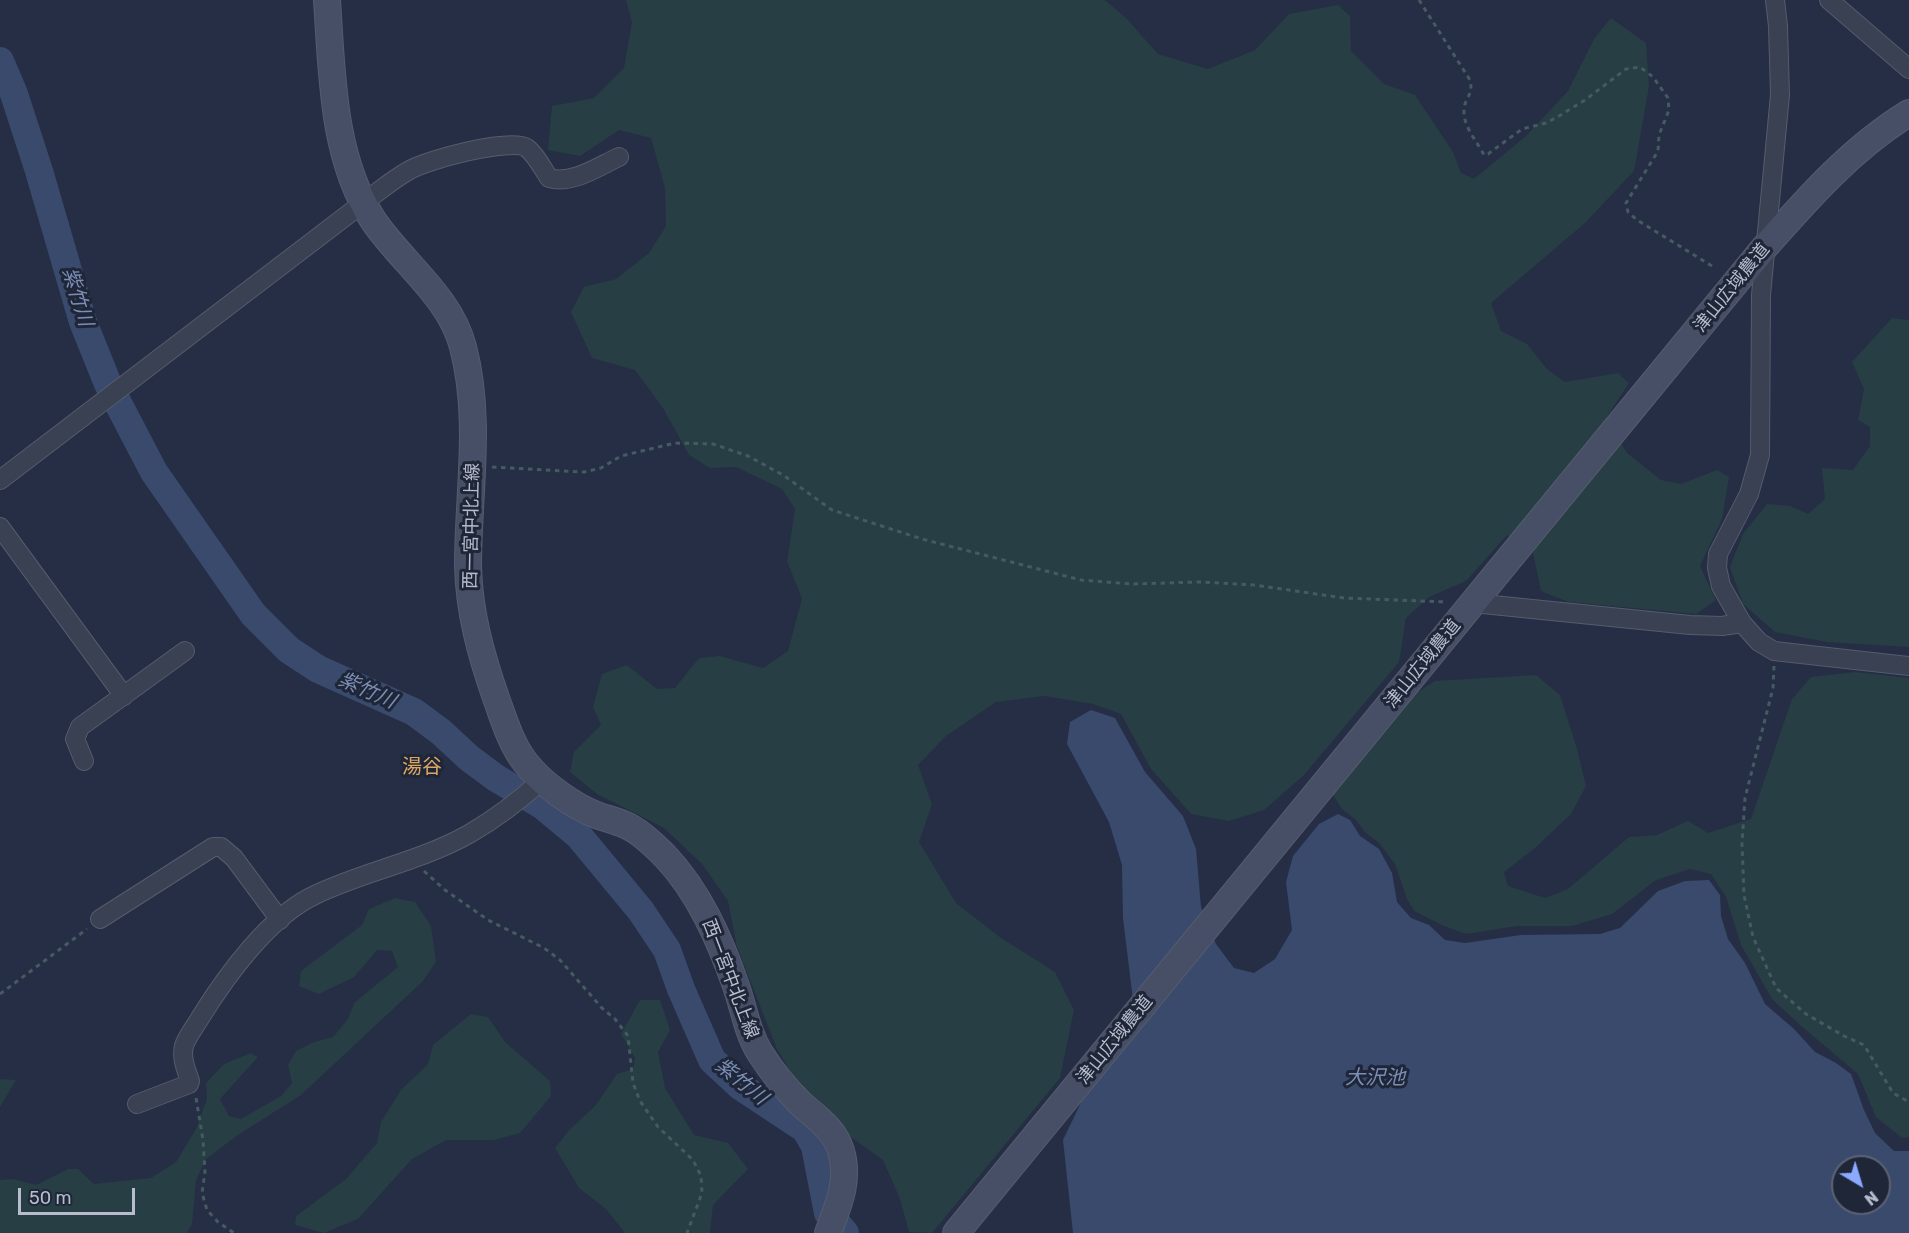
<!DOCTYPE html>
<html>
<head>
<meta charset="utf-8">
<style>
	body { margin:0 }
	#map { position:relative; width:1909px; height:1233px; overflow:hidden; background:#252e44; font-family:Rubik,sans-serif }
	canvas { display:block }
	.north { position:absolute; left:1831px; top:1155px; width:60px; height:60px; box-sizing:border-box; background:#1e2638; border:2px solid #5b6274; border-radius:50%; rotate:142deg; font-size:16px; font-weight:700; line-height:24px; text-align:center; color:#b7bdcd }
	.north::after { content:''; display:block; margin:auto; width:21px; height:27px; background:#8ba9fe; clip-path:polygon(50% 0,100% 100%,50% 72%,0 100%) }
	.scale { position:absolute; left:18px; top:1188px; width:117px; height:27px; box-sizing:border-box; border:3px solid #b7bdcd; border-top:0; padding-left:8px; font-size:18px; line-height:21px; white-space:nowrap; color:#b7bdcd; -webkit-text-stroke:4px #1e2638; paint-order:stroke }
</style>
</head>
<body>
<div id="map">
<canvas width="1909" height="1233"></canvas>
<div class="north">N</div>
<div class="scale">50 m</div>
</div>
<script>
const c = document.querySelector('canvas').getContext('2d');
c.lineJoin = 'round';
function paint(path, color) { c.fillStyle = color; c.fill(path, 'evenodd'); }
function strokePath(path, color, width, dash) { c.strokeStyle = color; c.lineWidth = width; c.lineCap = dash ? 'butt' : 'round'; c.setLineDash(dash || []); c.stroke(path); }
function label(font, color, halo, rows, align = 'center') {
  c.font = font + ' Rubik,"Noto Sans JP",sans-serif'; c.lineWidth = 6; c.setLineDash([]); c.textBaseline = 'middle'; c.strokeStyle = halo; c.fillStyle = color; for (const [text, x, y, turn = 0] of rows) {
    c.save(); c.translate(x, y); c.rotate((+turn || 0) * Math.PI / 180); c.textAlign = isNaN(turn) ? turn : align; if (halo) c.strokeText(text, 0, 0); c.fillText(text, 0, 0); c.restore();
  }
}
paint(new Path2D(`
	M626 0H1105L1128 20 1158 54 1208 69 1255 50 1289 14 1338 5 1350 16 1351 51 1384 84 1415 95 1453 152 1461 173 1474 179 1525 137 1568 91 1594 39 1611 18 1646 43 1649 86 1634 171 1585 223 1491 303 1501 331 1527 344 1547 369 1565 382 1618 373 1629 383 1606 418 1627 453 1661 480 1681 484 1717 470 1729 477 1722 519 1700 566 1716 600 1696 614 1568 602 1541 591 1532 548 1507 535 1466 581 1429 597 1406 618 1399 662 1304 775 1264 810 1229 821 1191 814 1151 769 1121 714 1093 704 1045 696 996 702 946 736 918 765 932 804 919 842 956 903 1001 938 1055 972 1074 1010 1060 1078 932 1233 909 1232 900 1199 883 1160 852 1138 798 1084 777 1049 737 947 728 901 702 864 664 828 597 794 570 772 574 752 601 725 593 707 602 674 627 665 657 689 675 688 699 658 720 656 763 668 788 651 802 599 787 561 795 509 782 489 736 467 710 468 689 455 663 408 635 370 592 358 571 312 584 287 616 279 649 253 666 226 665 188 651 138 619 130 580 156 548 150 552 106 594 98 624 68 632 22Z
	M1892 318 1909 320V647L1826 642 1775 632 1743 604 1730 567 1743 534 1767 504 1790 506 1808 514 1825 499 1822 468 1853 470 1870 446V427L1858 420 1864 389 1852 362Z
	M1855 672 1909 678V1137L1902 1138 1876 1117 1858 1074 1800 1025 1772 999 1741 945 1726 897 1711 874 1690 869 1656 880 1612 914 1572 926H1517L1466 934 1444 926 1414 911 1407 899 1395 864 1379 843 1365 832 1356 820 1342 809 1333 795 1413 695 1435 681 1536 675 1560 695 1577 749 1586 786 1571 814 1535 848 1504 872 1508 886 1545 898 1568 889 1629 837 1657 835 1688 821 1708 833 1751 819 1792 699 1811 677Z
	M395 898 415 902 431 926 436 962 422 982 301 1095 238 1135 206 1159 196 1180 192 1224 187 1233H0V1180L13 1179 36 1185 68 1169H78L94 1184 151 1178 176 1162 196 1129 207 1099 206 1083 224 1064 251 1053 258 1057 220 1099 229 1116 241 1119 281 1096 292 1083 288 1065 296 1051 314 1042 333 1037 348 1019 354 1003 398 967 392 951 377 950 354 977 319 994 299 986 301 971 362 925 369 909Z
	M640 1000H660L670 1030 658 1052 665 1088 694 1135 728 1143 748 1169 713 1205 710 1233H625L606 1209 579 1188 555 1148 570 1129 595 1106 617 1074 633 1069 635 1058 621 1034Z
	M471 1014 488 1017 505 1042 550 1081 551 1096 520 1133 494 1140H446L412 1159 358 1219 324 1233 295 1225 296 1216 346 1179 377 1143 381 1122 401 1090 428 1064 433 1045Z
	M1 1079 16 1080 0 1107V1081Z`), '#273e44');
paint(new Path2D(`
	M1091 710 1115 718 1145 772 1183 816 1196 849 1201 907 1216 944 1234 968 1254 973 1275 959 1292 930 1286 882 1293 856 1319 824 1338 814 1350 820 1360 836 1379 849 1392 873 1397 902 1411 918 1429 925 1445 940 1465 943 1521 935 1600 934 1620 928 1658 891 1685 881 1709 880 1720 895 1721 916 1728 939 1745 963 1765 1004 1794 1029 1815 1052 1836 1063 1851 1074 1864 1110 1875 1133 1894 1151H1909V1233H1073L1063 1140 1090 1084 1136 1025 1123 918 1122 865 1109 822 1067 744 1070 722ZM1843 1167H1879V1203H1843Z`), '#3a4a6d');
strokePath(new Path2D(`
	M0 61 14 94 39 171 83 322 108 384 154 472 253 614 289 650 318 669 414 712 441 732 469 758 496 778 543 806 579 836 641 911 667 950 681 989 712 1060 740 1086 805 1129 815 1146 828 1213 845 1233`), '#3a4a6d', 28);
const street = new Path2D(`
	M1775 0 1778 26 1780 95 1761 295 1760 455 1749 494 1718 554 1717 568 1721 586 1742 623 1759 642 1774 651 1909 666
	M1829 0 1909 69
	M0 480 363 203C378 192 392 180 408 171 425 160 512 137 527 148 536 155 543 169 549 178 572 185 599 166 619 157
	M0 527 124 696
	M1473 603 1690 625 1722 626 1742 623
	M84 761 75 739 80 727 185 651
	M100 919 213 847H221L234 858 280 920
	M137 1104 189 1084 190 1081C186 1069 181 1058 184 1046 187 1036 195 1027 200 1018 226 976 270 915 317 894 366 871 421 861 469 834 495 819 520 800 542 780`);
const secondary = new Path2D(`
	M327 0C332 73 332 157 373 220 401 262 450 296 463 347 482 419 468 493 468 566 469 612 481 655 496 698 504 720 511 744 525 762 542 784 574 807 599 816 611 820 622 822 633 829 645 836 655 846 665 856 699 892 720 940 736 986 744 1009 747 1032 760 1053 771 1070 786 1089 800 1103 816 1118 834 1128 841 1151 850 1180 838 1206 828 1233
	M956 1233 1764 248C1808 198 1852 148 1909 113`);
strokePath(street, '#555c6d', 20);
strokePath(secondary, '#555c6d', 28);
strokePath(new Path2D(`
	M1419 0 1470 80C1474 96 1464 97 1464 111 1463 126 1478 143 1484 155L1488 154 1522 129 1546 123 1559 116 1585 100 1626 69 1640 67 1653 77 1668 98 1669 110 1659 135 1658 151 1626 203 1628 212 1637 220 1712 266
	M492 467 584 472 601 468 621 456 675 443 713 444 748 456 783 475 832 510 922 539 1081 580 1131 584 1200 582 1254 585 1344 598 1447 602
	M1774 666 1773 688 1745 798 1742 843 1744 895 1753 937 1776 988 1806 1014 1844 1036 1864 1045 1893 1093 1909 1102
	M424 871 445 890 488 920 544 948 560 960 602 1008 615 1019 628 1036 633 1083 640 1101 658 1127 693 1160 701 1176 702 1193 687 1233
	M0 994 87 929
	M196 1098 203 1140 205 1172 202 1193 207 1210 218 1222 234 1233`), '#455b61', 3, [4.5, 4.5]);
strokePath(street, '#3a4153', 18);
strokePath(secondary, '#474f66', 26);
label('18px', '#b7bdcd', '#1e2638', [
	["津山広域農道",1732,288,-51],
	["西一宮中北上線",472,526,-89],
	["津山広域農道",1423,664,-51],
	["西一宮中北上線",730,979,69],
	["津山広域農道",1115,1040,-51]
]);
label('italic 20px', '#7c8eb5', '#1e2638', [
	["紫竹川",77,297,73],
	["紫竹川",367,691,24],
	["大沢池",1375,1078],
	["紫竹川",741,1082,39]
]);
label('20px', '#dca662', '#1e2638', [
	["湯谷",422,767]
]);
</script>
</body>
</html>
